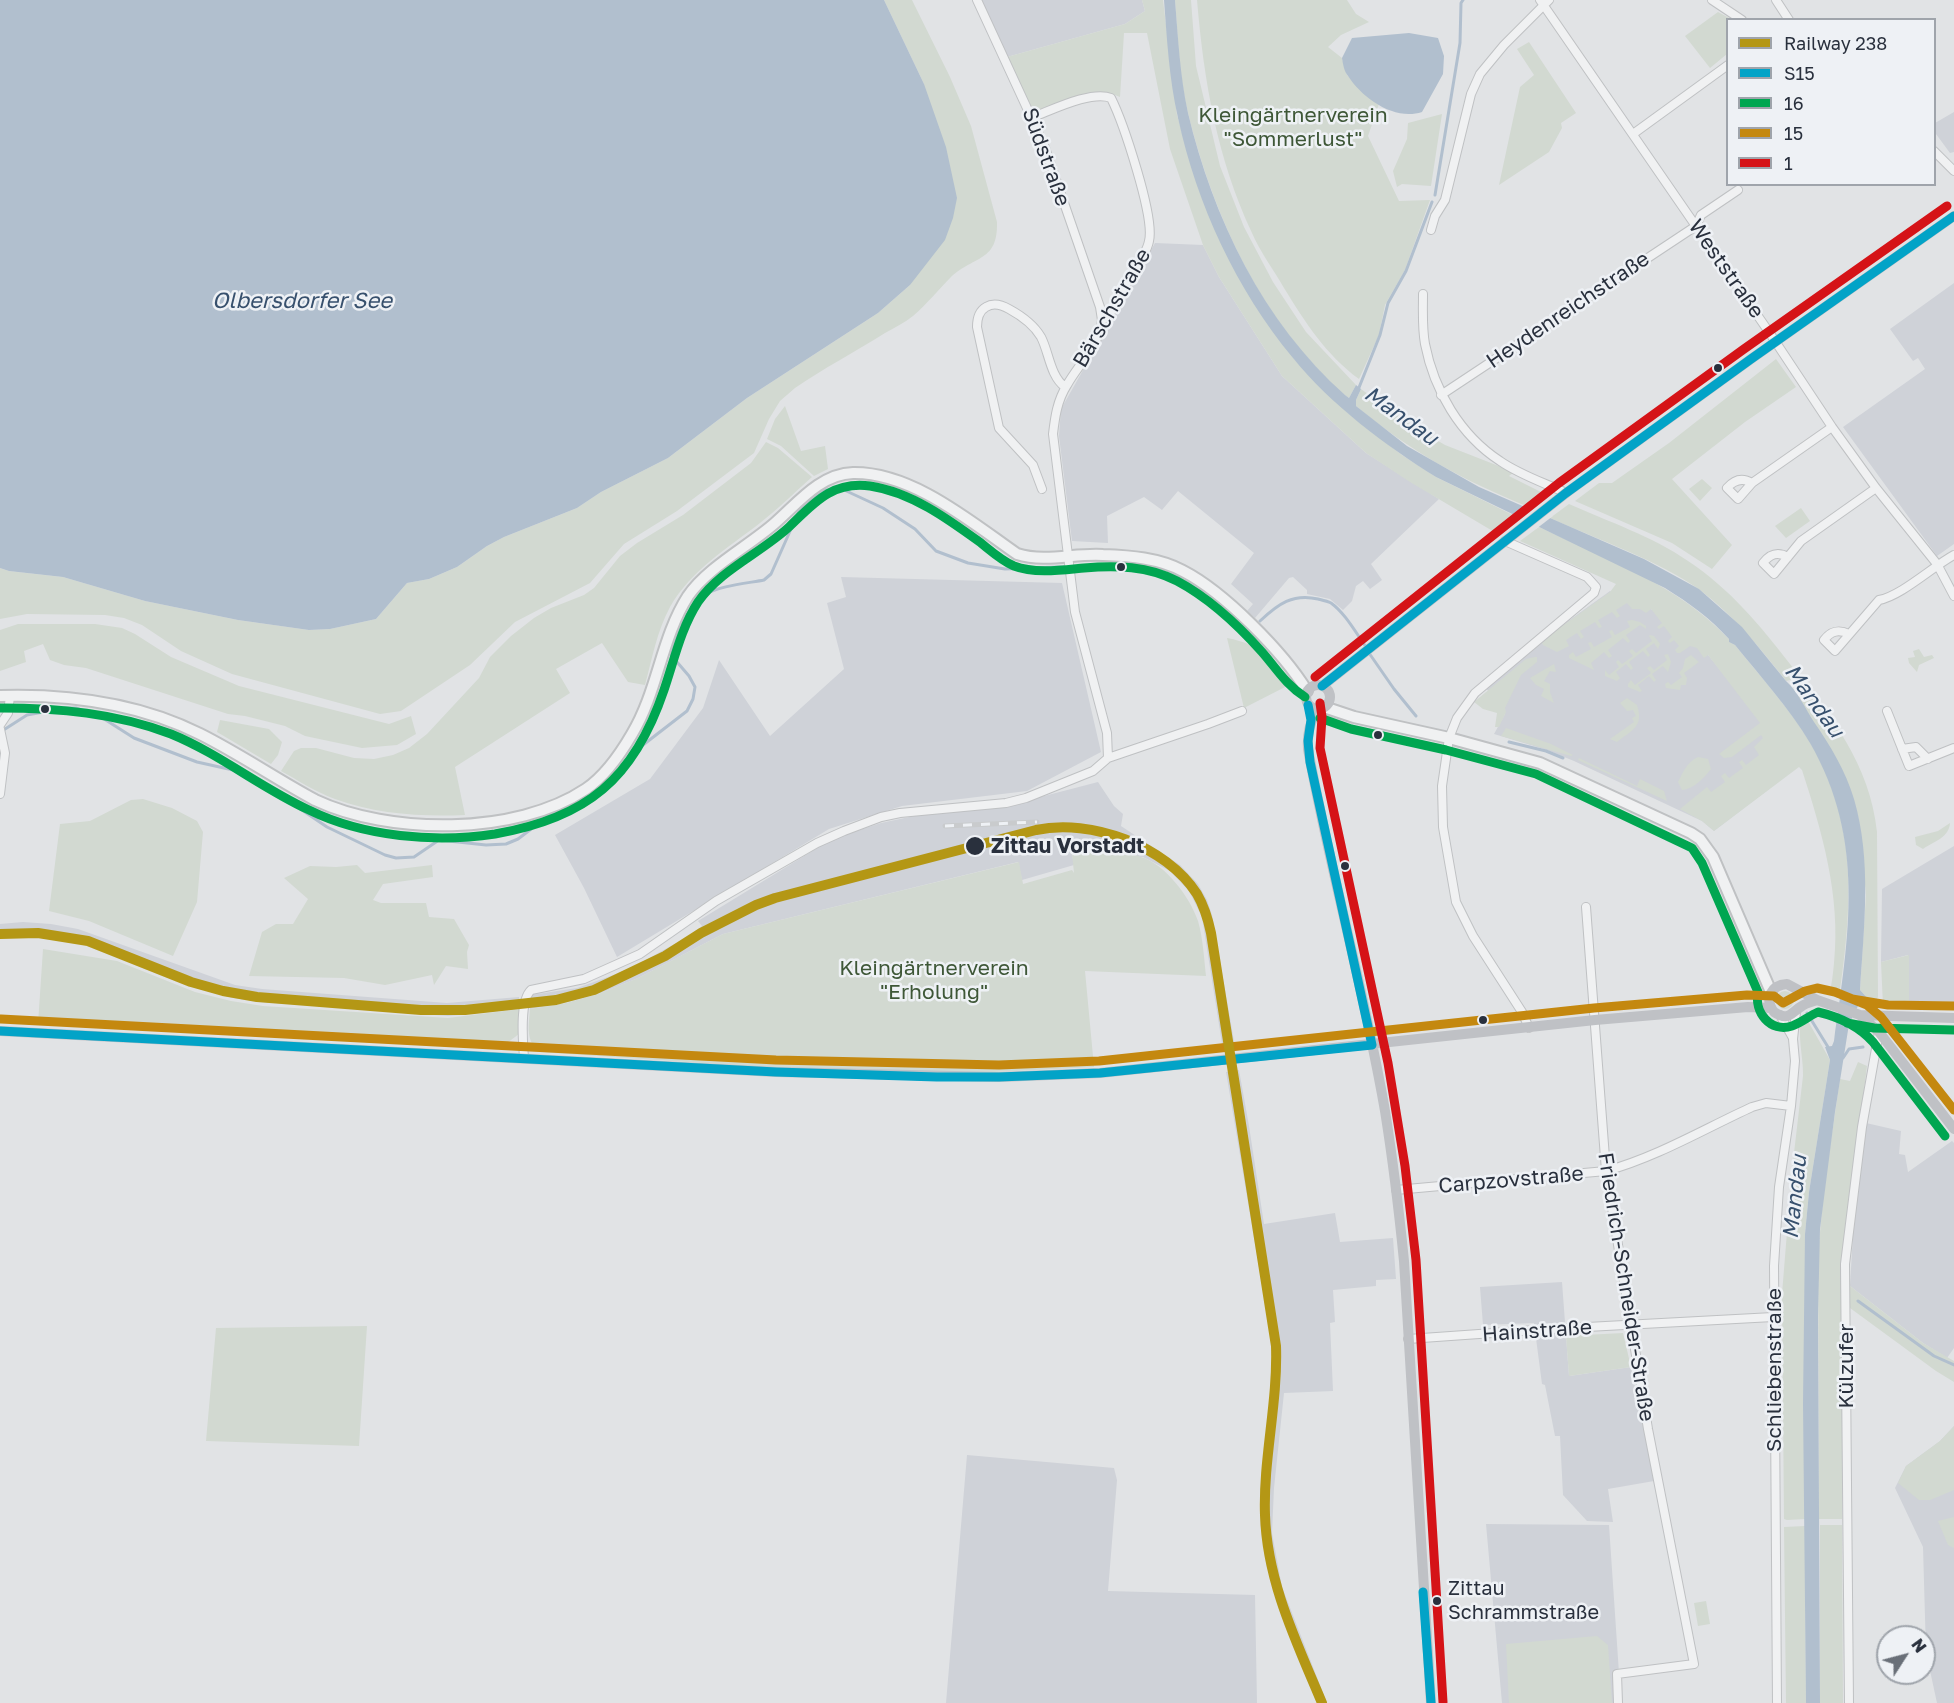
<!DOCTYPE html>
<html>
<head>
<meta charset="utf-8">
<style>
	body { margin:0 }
	#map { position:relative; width:1954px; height:1703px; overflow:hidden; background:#e1e3e5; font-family:"Golos Text",sans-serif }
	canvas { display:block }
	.legend { position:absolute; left:1726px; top:18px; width:210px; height:168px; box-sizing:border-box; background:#eef1f5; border:2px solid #9fa4ab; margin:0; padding:8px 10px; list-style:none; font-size:18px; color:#29303d }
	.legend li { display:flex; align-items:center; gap:12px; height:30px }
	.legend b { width:30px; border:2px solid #9fa4ab }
	.north { position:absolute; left:1876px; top:1625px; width:60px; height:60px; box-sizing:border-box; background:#eef1f5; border:2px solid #9fa4ab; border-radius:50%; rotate:54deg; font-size:16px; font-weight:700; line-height:24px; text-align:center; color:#29303d }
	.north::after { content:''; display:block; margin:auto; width:21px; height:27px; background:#696f78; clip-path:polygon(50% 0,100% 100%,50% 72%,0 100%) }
</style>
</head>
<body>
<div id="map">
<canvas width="1954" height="1703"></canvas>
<ul class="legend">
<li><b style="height:8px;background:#b49715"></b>Railway 238</li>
<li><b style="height:8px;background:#02a3c7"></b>S15</li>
<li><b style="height:8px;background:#00a651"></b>16</li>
<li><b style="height:8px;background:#c4880f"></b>15</li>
<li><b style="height:8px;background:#d51317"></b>1</li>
</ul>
<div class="north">N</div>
</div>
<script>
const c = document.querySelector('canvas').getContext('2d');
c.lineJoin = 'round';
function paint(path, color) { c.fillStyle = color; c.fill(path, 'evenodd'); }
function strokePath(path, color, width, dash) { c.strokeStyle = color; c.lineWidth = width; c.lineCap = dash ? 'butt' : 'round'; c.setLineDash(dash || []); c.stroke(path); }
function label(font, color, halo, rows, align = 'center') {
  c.font = font + ' "Golos Text",sans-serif'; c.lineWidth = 5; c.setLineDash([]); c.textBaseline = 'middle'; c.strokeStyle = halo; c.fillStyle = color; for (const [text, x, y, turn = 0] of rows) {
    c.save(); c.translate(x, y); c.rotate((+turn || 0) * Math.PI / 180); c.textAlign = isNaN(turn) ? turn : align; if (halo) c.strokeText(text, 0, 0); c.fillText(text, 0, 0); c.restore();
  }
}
paint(new Path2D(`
	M980 0H1142L1145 11 1125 24 1007 57Z
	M1954 112V152L1950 153 1936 134 1935 135V123Z
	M1155 243 1203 245 1219 277 1282 376 1366 453 1439 499 1371 564 1382 580 1370 589 1363 581 1356 586 1352 601 1343 610 1330 599 1307 594V590L1293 577 1289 578 1255 618 1247 611 1253 604 1231 584 1254 553 1178 491 1162 510 1144 497 1107 516 1108 543 1072 541 1059 436 1061 409Z
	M1954 283V544L1937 556 1843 427 1925 369 1918 358 1913 361 1890 329Z
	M841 577 1062 583 1101 752 1027 791 902 806 829 829 617 957 584 888 555 835 650 779 703 708 719 660 770 736 844 669 827 603 846 597Z
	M1610 591 1682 623 1799 766 1714 831 1702 821 1574 761 1547 750 1494 734 1505 714 1497 699 1484 687 1532 647Z
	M1098 782 1114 806 1123 814 1121 826 1180 865 1198 884 1207 900 1212 915 1235 1047 1223 1050 1202 917 1189 891 1170 871 1143 857 1072 853 1074 865 1022 880 1018 862 723 934 638 978 601 993 564 1003 530 1009 531 995 577 988 608 977 633 967 687 937 702 926 698 921 832 839 881 823 914 816 1025 801Z
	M1954 846V1009L1909 1006 1908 955 1881 962 1882 889Z
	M23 922 51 924 78 929 235 985 262 989 447 1003 519 997 520 1009 448 1016 262 1002 233 998 196 988 109 952 77 943 52 938 0 937V924Z
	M1239 1070 1249 1126 1264 1224 1335 1213 1340 1242 1393 1238 1396 1279 1376 1280V1286L1333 1290 1335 1322 1330 1323 1333 1391 1284 1393 1274 1488 1272 1533 1282 1587 1327 1703H1318L1287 1629 1266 1564 1262 1533 1261 1486 1275 1363 1226 1072Z
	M1866 1123 1901 1131 1899 1154 1905 1155 1908 1172 1952 1141 1954 1143V1348L1947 1358 1923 1343 1850 1286 1855 1199Z
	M1562 1282 1569 1376 1631 1367 1654 1481 1608 1489 1613 1522 1587 1521 1563 1495 1560 1436H1555L1545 1385 1542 1384 1534 1323 1483 1325 1480 1287Z
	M1954 1426V1703H1937L1926 1652 1923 1547 1895 1488 1906 1466 1940 1441Z
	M967 1455 1114 1468 1117 1480 1108 1591 1255 1595 1257 1703H946Z
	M1486 1524 1609 1525 1621 1703H1502Z`), '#cfd2d8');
paint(new Path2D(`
	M884 0H912L950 77 971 126 997 222C998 262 975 255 951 277 938 290 927 304 913 316 904 323 894 328 885 333 855 352 824 368 795 388L780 401 769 419 754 453 677 511 624 544 590 583 515 622 470 665 401 711 380 714 232 674 181 651 142 625 124 618 105 615 27 614 0 619V568L9 571 63 577 145 601 238 620 309 630 330 629 376 619 407 583 429 579 457 567 487 546 504 537 577 508 601 492 668 458 747 398 878 313 910 285 924 84Z
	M1142 0H1163L1177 115 1199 190 1294 359 1349 414 1402 455 1436 477 1517 517 1496 533 1410 482 1366 453 1282 376 1219 277 1203 245 1170 149 1147 33H1124L1120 97C1093 84 1060 103 1034 112L1007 57 1125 24 1145 11Z
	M1175 0H1191L1196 66 1220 166 1244 227 1273 282 1306 332 1356 385 1349 398C1335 389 1324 376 1313 364 1251 298 1209 200 1188 113 1179 77 1178 37 1175 0Z
	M1197 0H1347L1356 14 1369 22 1341 35 1328 47 1342 58 1347 75 1364 93 1379 104 1368 136 1399 201 1430 200 1405 270 1385 305 1379 335 1359 379C1326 355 1305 322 1284 288 1274 270 1260 252 1252 233 1217 158 1204 82 1197 0Z
	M1718 12 1731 19 1728 20 1727 54 1710 68 1685 36Z
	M1529 42 1576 113 1561 123 1562 128 1549 152 1499 185 1520 87 1534 75 1517 49Z
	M1442 114 1431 186 1402 184 1397 187 1393 171 1407 139 1408 123Z
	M1776 359 1796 387 1745 422 1672 479 1732 545 1712 569 1672 543 1575 501 1599 483H1612L1669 443Z
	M1361 389 1406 422 1445 445 1514 472 1509 476 1545 494 1529 507C1462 480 1411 452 1356 406V400Z
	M785 406 801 451 825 446 828 469 814 476 781 446 767 439 775 419Z
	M766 442 778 448 812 477C795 492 778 509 760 523 728 548 691 570 670 607 657 631 652 659 645 685L628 682 602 643 556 669 570 693 455 767 465 815C422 817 376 814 335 799 316 792 299 781 281 771L294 751 301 748H316L354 758 374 759 393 755 409 748 427 734 479 678 490 657 511 636 534 618 551 608 584 595 594 588 620 556 637 543 683 515 751 463Z
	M1702 479 1712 488 1700 501 1689 489Z
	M1569 504C1609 522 1652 536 1688 561 1730 589 1760 625 1790 664 1831 716 1870 764 1877 832L1878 997 1876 1001H1870L1860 990 1866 895 1859 821 1853 797 1798 696 1803 693 1805 688C1799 680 1796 678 1786 681 1760 648 1734 616 1700 590 1660 561 1596 539 1550 518Z
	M1801 508 1810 521 1786 538 1775 526Z
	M1539 527C1605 558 1678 585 1729 639V642L1735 645C1760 676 1789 708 1810 742 1859 825 1852 907 1839 998L1829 995C1832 984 1833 973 1834 963 1841 896 1822 832 1802 770L1799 767 1714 831 1702 821 1680 809 1707 787 1711 792 1725 782 1721 776 1725 773 1729 778 1743 768 1739 762 1742 760 1746 765 1759 755 1754 747 1763 738 1761 735 1732 757 1724 758 1719 754 1760 723 1708 655 1704 658 1697 648 1690 646 1680 653H1677L1675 650 1679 646 1674 640 1670 643 1668 641 1672 637 1664 626 1659 629 1657 627 1662 623 1651 609 1646 613 1640 609H1632L1627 603 1616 610 1620 616 1617 618 1612 612 1598 620 1602 627 1599 628 1595 622 1580 631 1584 637 1581 639 1577 633 1566 640 1569 646 1557 652 1543 645 1541 641 1610 592 1616 584 1520 541Z
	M1632 620 1640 622 1646 626V629L1640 625 1626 635 1630 641 1628 643 1623 638 1608 650 1612 656 1609 658 1604 652 1591 663 1594 670 1569 658V655L1573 652 1576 657 1591 649 1588 643 1591 642 1594 647 1612 637 1609 631 1612 630 1615 635 1630 627 1627 621Z
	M18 624H95L122 628 135 634 171 657 239 686 389 724 411 716 416 734 397 745 362 748 305 736 285 726 245 716 228 714 86 668 64 665 50 660 43 644 24 651 26 662 0 671V630Z
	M1650 635 1654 636 1660 644 1658 649 1654 643 1646 649 1650 655 1648 657 1643 651 1629 662 1633 668 1631 670 1626 664 1616 672 1620 678 1617 681 1605 676V670L1609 675 1619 667 1616 662 1618 660 1622 664 1633 656 1629 651 1632 649 1636 653 1652 641 1649 636Z
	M1227 638C1263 645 1268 657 1289 685L1244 708Z
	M1919 649 1924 657 1932 655 1934 658 1919 665 1917 672 1909 663 1908 658 1915 657 1913 651Z
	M1668 654 1671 662 1668 672 1663 666 1652 674 1656 680 1654 682 1649 676 1638 685 1642 691 1640 692 1628 687V684L1631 680 1635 685 1651 673 1647 668 1650 666 1654 670 1667 660 1664 655Z
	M1691 655 1699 662 1684 673 1687 678 1686 685H1681L1680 690 1666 688 1665 684 1668 682 1671 685 1682 677 1679 673 1683 668 1685 659Z
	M1535 657H1537V662L1521 675 1505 708 1506 712 1499 727H1495L1497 713 1483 709 1474 702 1526 659Z
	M1554 664 1556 672 1550 671 1544 681 1550 684V692L1554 703 1541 696 1544 689 1536 685 1530 678Z
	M1627 698 1637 705C1644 727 1632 730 1617 742L1610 739 1634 722 1632 718 1636 716 1633 710 1627 711 1620 703Z
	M220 720 269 729 282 742 278 755 271 764 217 732Z
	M1506 728 1551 744 1573 755 1571 756 1501 736Z
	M1698 757 1708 759 1711 769C1704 778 1694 789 1682 790L1678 782C1684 771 1686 763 1698 757Z
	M1579 758 1637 786 1640 779 1664 791 1667 801 1578 760Z
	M143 799 172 808 197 821 203 832 197 902 173 956 89 921 49 911 60 824 90 821 131 800Z
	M1950 823C1949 838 1934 841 1923 849L1916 845 1915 837 1938 831Z
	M1072 853C1095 853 1119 850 1141 857 1165 864 1190 897 1198 921 1203 938 1204 958 1206 976L1085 971 1094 1067 936 1075 834 1072 540 1052C525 1042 529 1025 530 1009L566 1003 601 993 638 978 723 934 1019 862 1023 884 1072 870 1074 873Z
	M357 865 365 873 432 865 433 877 383 884 373 900 381 903H426L429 917 454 919 469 945 467 952 468 969 446 966 434 985 432 975 385 985 344 978 249 976 262 932 276 924H293L308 899 284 878 310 866 336 867Z
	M43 949 117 961 195 992 231 1001 263 1006 448 1018 520 1009 519 1034 499 1049 38 1024Z
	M1909 955V1006H1883L1881 962Z
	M1776 1000a9 9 0 1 1 18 0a9 9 0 1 1-18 0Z
	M1804 1014 1830 1060 1809 1192 1805 1234V1519L1787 1520 1784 1519 1782 1294 1792 1170 1803 1076C1804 1057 1795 1029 1804 1014Z
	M1858 1062 1867 1066 1842 1264V1519H1819L1818 1255 1824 1188 1840 1079 1850 1081Z
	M1850 1286 1923 1343 1954 1361V1382L1936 1371 1850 1308Z
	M367 1326 359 1446 206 1441 216 1328Z
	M1623 1333 1631 1367 1569 1376 1566 1336Z
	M1954 1426V1490L1930 1500H1919L1898 1483 1906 1466 1940 1441Z
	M1954 1517V1548L1948 1545 1938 1521Z
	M1820 1525H1842L1843 1703H1820Z
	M1805 1526 1806 1703H1786L1784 1527Z
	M1706 1601 1710 1624 1698 1626 1694 1603Z
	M1597 1636 1608 1645 1612 1703H1509L1506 1644Z`), '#d2d9d1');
paint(new Path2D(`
	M0 0H884L924 84 946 147 957 198 953 218 945 240 910 285 878 313 747 398 668 458 601 492 577 508 504 537 487 546 457 567 429 579 407 583 376 619 330 629 309 630 238 620 145 601 63 577 9 571 0 568Z
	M1164 0H1175C1178 37 1180 76 1188 113 1213 218 1263 322 1345 395L1349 398 1356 385 1361 389 1356 400V406L1407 446 1479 487 1644 559 1699 589 1742 627 1786 681C1798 692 1805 708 1814 722 1830 745 1846 772 1854 799 1872 860 1864 927 1860 990L1870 1001V1005L1858 1006 1849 1024 1835 1112 1820 1229 1818 1316 1820 1703H1806L1803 1403 1805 1234 1809 1192 1830 1060 1825 1047 1832 1046 1834 1041C1849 935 1866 840 1810 743 1790 709 1760 676 1735 645L1729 642V639C1710 618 1689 603 1665 588L1436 477C1385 445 1331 405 1293 358 1236 289 1197 205 1178 118 1169 79 1167 39 1164 0Z
	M1409 33 1438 38 1444 56 1443 74 1422 112C1395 121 1363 99 1348 76 1344 71 1343 64 1342 58L1352 38Z`), '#b1bfce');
paint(new Path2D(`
	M1531 505 1553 516 1536 529 1514 519Z`), '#e1e3e5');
strokePath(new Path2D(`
	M1435 195 1460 43 1461 3 1463 0
	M1358 390 1380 335 1388 303 1406 271 1432 202
	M1260 621C1278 604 1293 593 1318 599 1322 600 1327 601 1331 603 1345 613 1356 633 1366 647
	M1369 653 1394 689 1416 716
	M2 731 27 715 65 708H76L101 717 134 738 197 762 233 770 290 802 327 827 385 855 396 858 414 857 439 840 486 845 506 844 518 839 551 814 576 806 607 787 643 745 687 711 693 699 695 687 689 676 671 655C675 634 687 608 705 595 717 586 749 583 764 580L771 574 799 511 808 502 826 490 842 489 883 508 915 529 936 551 968 563 1005 569 1138 564 1168 570 1200 591 1249 632
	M1509 742 1546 751 1563 758
	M1807 1013 1828 1047
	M1843 1058 1849 1049 1863 1047
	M1858 1301 1934 1356 1954 1365`), '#b1bfce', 3);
const minor = new Path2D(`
	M977 0 1044 145 1100 307 1102 320
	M1540 0 1771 335 1832 427 1876 488 1937 564 1954 596
	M1712 0 1742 20
	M1776 0 1789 20
	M1033 117C1052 110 1092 90 1111 98 1123 122 1155 217 1149 241 1147 253 1132 275 1125 286 1120 297 1113 314 1102 320 1101 343 1078 365 1067 385 1057 401 1055 417 1053 434L1075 612 1107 733 1108 758
	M1633 134 1728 65
	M1934 151 1954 171
	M1431 230 1435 216 1445 200 1471 94 1480 74 1504 45 1549 0
	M1423 294C1423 310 1422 328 1425 344 1434 390 1460 435 1500 461 1520 475 1545 483 1566 493
	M1441 395 1696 226 1701 215 1738 190
	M1752 483C1742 477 1734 480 1727 488L1738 499 1752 483 1832 427
	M1042 489 1033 465 999 428 977 327C977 319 979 311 986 307 994 302 1002 305 1009 309 1020 315 1034 325 1041 337 1049 352 1050 376 1065 387
	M1505 541 1587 577 1596 587 1594 593 1475 693 1457 718 1449 738 1442 786 1443 827 1456 902 1473 936 1522 1012 1529 1028
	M1788 557C1777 551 1770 554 1763 563L1774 574 1801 541 1876 488
	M1849 634C1838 629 1831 631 1824 640L1835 651 1879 600C1901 596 1932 567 1954 555
	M1887 711 1909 766 1954 748
	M0 725 8 713 10 696
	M0 729 5 753 0 794
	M1902 749 1916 747 1928 759
	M1586 907 1606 1171 1648 1429 1694 1664 1617 1674 1618 1703
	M1780 1015 1793 1038
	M524 1058C523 1042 519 1001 531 990L584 979 640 954 716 901 817 843 844 831 881 817 900 813 1006 803 1026 798 1093 771 1108 758 1208 724 1242 711
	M1396 1190 1606 1171C1657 1157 1704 1129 1752 1107L1766 1103 1791 1106
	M1408 1339 1550 1329 1773 1317
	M1777 1703 1774 1266 1779 1187 1791 1106 1795 1061 1793 1039 1796 1012
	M1849 1703 1845 1264 1862 1127 1879 1032`);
const tertiary = new Path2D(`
	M0 696C68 694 138 703 200 734 240 754 276 779 315 800 389 835 516 836 586 789 605 776 621 753 632 734 658 691 661 638 688 596 708 567 749 546 775 523 797 504 820 474 853 473 912 472 971 522 1017 554 1046 563 1074 553 1103 555 1130 556 1159 558 1183 571 1224 592 1283 652 1307 691
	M1324 707 1354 717 1449 738 1540 763 1691 833 1700 839 1713 857 1771 992`);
strokePath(minor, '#bfc1c3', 10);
strokePath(tertiary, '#bfc1c3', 14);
strokePath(minor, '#f0f1f2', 8);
strokePath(tertiary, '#f0f1f2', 10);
strokePath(new Path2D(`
	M1306 697a12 12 0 1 1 24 0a12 12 0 1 1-24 0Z
	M1322 686 1566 493 1751 359 1954 216
	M1318 709C1310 722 1307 733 1308 749 1330 870 1364 989 1385 1111 1393 1161 1399 1211 1404 1261L1431 1703
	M1817 1000C1812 1002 1806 1003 1802 1006 1791 1012 1789 1022 1774 1012 1764 999 1771 985 1787 984L1817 1000 1860 1015 1954 1018
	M1861 1016 1879 1032 1954 1129
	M0 1031 776 1072 999 1077 1100 1073 1595 1020 1748 1007 1771 1008`), '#bfc1c5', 10);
const rail = new Path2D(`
	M945 826 1037 822`);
strokePath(rail, '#c9cbcd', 5);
strokePath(rail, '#eef1f5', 3, [9]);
strokePath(new Path2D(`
	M1322 686 1566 493 1751 359 1954 216
	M1308 705 1311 720 1308 741 1310 762 1372 1045
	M0 1031 776 1072 937 1077H999L1100 1073 1372 1045
	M1423 1592 1431 1703`), '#02a3c7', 9);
strokePath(new Path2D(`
	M0 708C58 708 116 713 171 734 220 754 261 788 309 810 364 837 435 843 495 834 587 818 634 779 664 690 674 661 681 628 698 602 720 570 761 553 789 527 814 503 832 481 870 486 911 492 948 519 981 543 991 551 1002 561 1014 566 1035 574 1062 570 1084 568 1116 565 1148 566 1177 581 1209 598 1238 625 1262 652 1276 668 1286 685 1305 697
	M1320 718 1351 729 1446 750 1536 774 1692 848 1702 863 1758 992C1754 1012 1770 1033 1792 1026 1801 1023 1809 1016 1818 1012 1839 1017 1858 1025 1873 1042L1945 1136
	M1847 1023 1874 1028 1954 1030`), '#00a651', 9);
strokePath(new Path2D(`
	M1852 999 1888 1005 1954 1006
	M1 1019 776 1060 999 1065 1099 1061 1594 1008 1747 995 1774 996 1783 1003 1805 991 1817 988 1835 992 1867 1005 1881 1017 1954 1110`), '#c4880f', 9);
strokePath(new Path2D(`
	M1315 677 1559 483 1744 349 1947 206
	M1320 703 1322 717 1320 748 1388 1063 1405 1166 1416 1260 1443 1702`), '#d51317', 9);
strokePath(new Path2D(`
	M0 934 38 933 88 941 191 982 223 991 257 997 421 1010H465L556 1000 594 990 665 956 701 933 756 905 775 898 1036 830C1091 818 1166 846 1197 894 1204 906 1208 919 1211 933L1276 1346C1278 1403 1263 1459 1265 1515 1267 1582 1297 1643 1322 1703`), '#b49715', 10);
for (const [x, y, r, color] of [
	[1718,368,5,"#29303d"],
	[1121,567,5,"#29303d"],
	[45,709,5,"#29303d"],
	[1378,735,5,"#29303d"],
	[975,846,10,"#29303d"],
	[1345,866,5,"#29303d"],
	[1483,1020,5,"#29303d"],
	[1437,1601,5,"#29303d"]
]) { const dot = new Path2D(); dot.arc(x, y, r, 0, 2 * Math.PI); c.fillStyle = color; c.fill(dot); strokePath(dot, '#eef1f5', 2); }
label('20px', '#29303d', '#eef1f5', [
	["Zittau",1448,1589],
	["Schrammstraße",1448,1613]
], 'left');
label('21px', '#3e5737', '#eef1f5', [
	["Kleingärtnerverein",1293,115],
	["\"Sommerlust\"",1293,139],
	["Kleingärtnerverein",934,968],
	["\"Erholung\"",934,992]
]);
label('21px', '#29303d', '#eef1f5', [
	["Südstraße",1046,157,70],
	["Weststraße",1726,269,55],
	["Bärschstraße",1112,308,-60],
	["Heydenreichstraße",1568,310,-34],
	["Carpzovstraße",1511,1180,-5],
	["Friedrich-Schneider-Straße",1626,1287,81],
	["Hainstraße",1537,1331,-4],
	["Külzufer",1846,1366,-90],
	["Schliebenstraße",1774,1370,-90]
]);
label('bold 21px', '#29303d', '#eef1f5', [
	["Zittau Vorstadt",991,846]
], 'left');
label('italic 22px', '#37506d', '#eef1f5', [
	["Olbersdorfer See",302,301],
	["Mandau",1401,416,36],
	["Mandau",1814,701,54],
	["Mandau",1795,1197,-84]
]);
</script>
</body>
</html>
